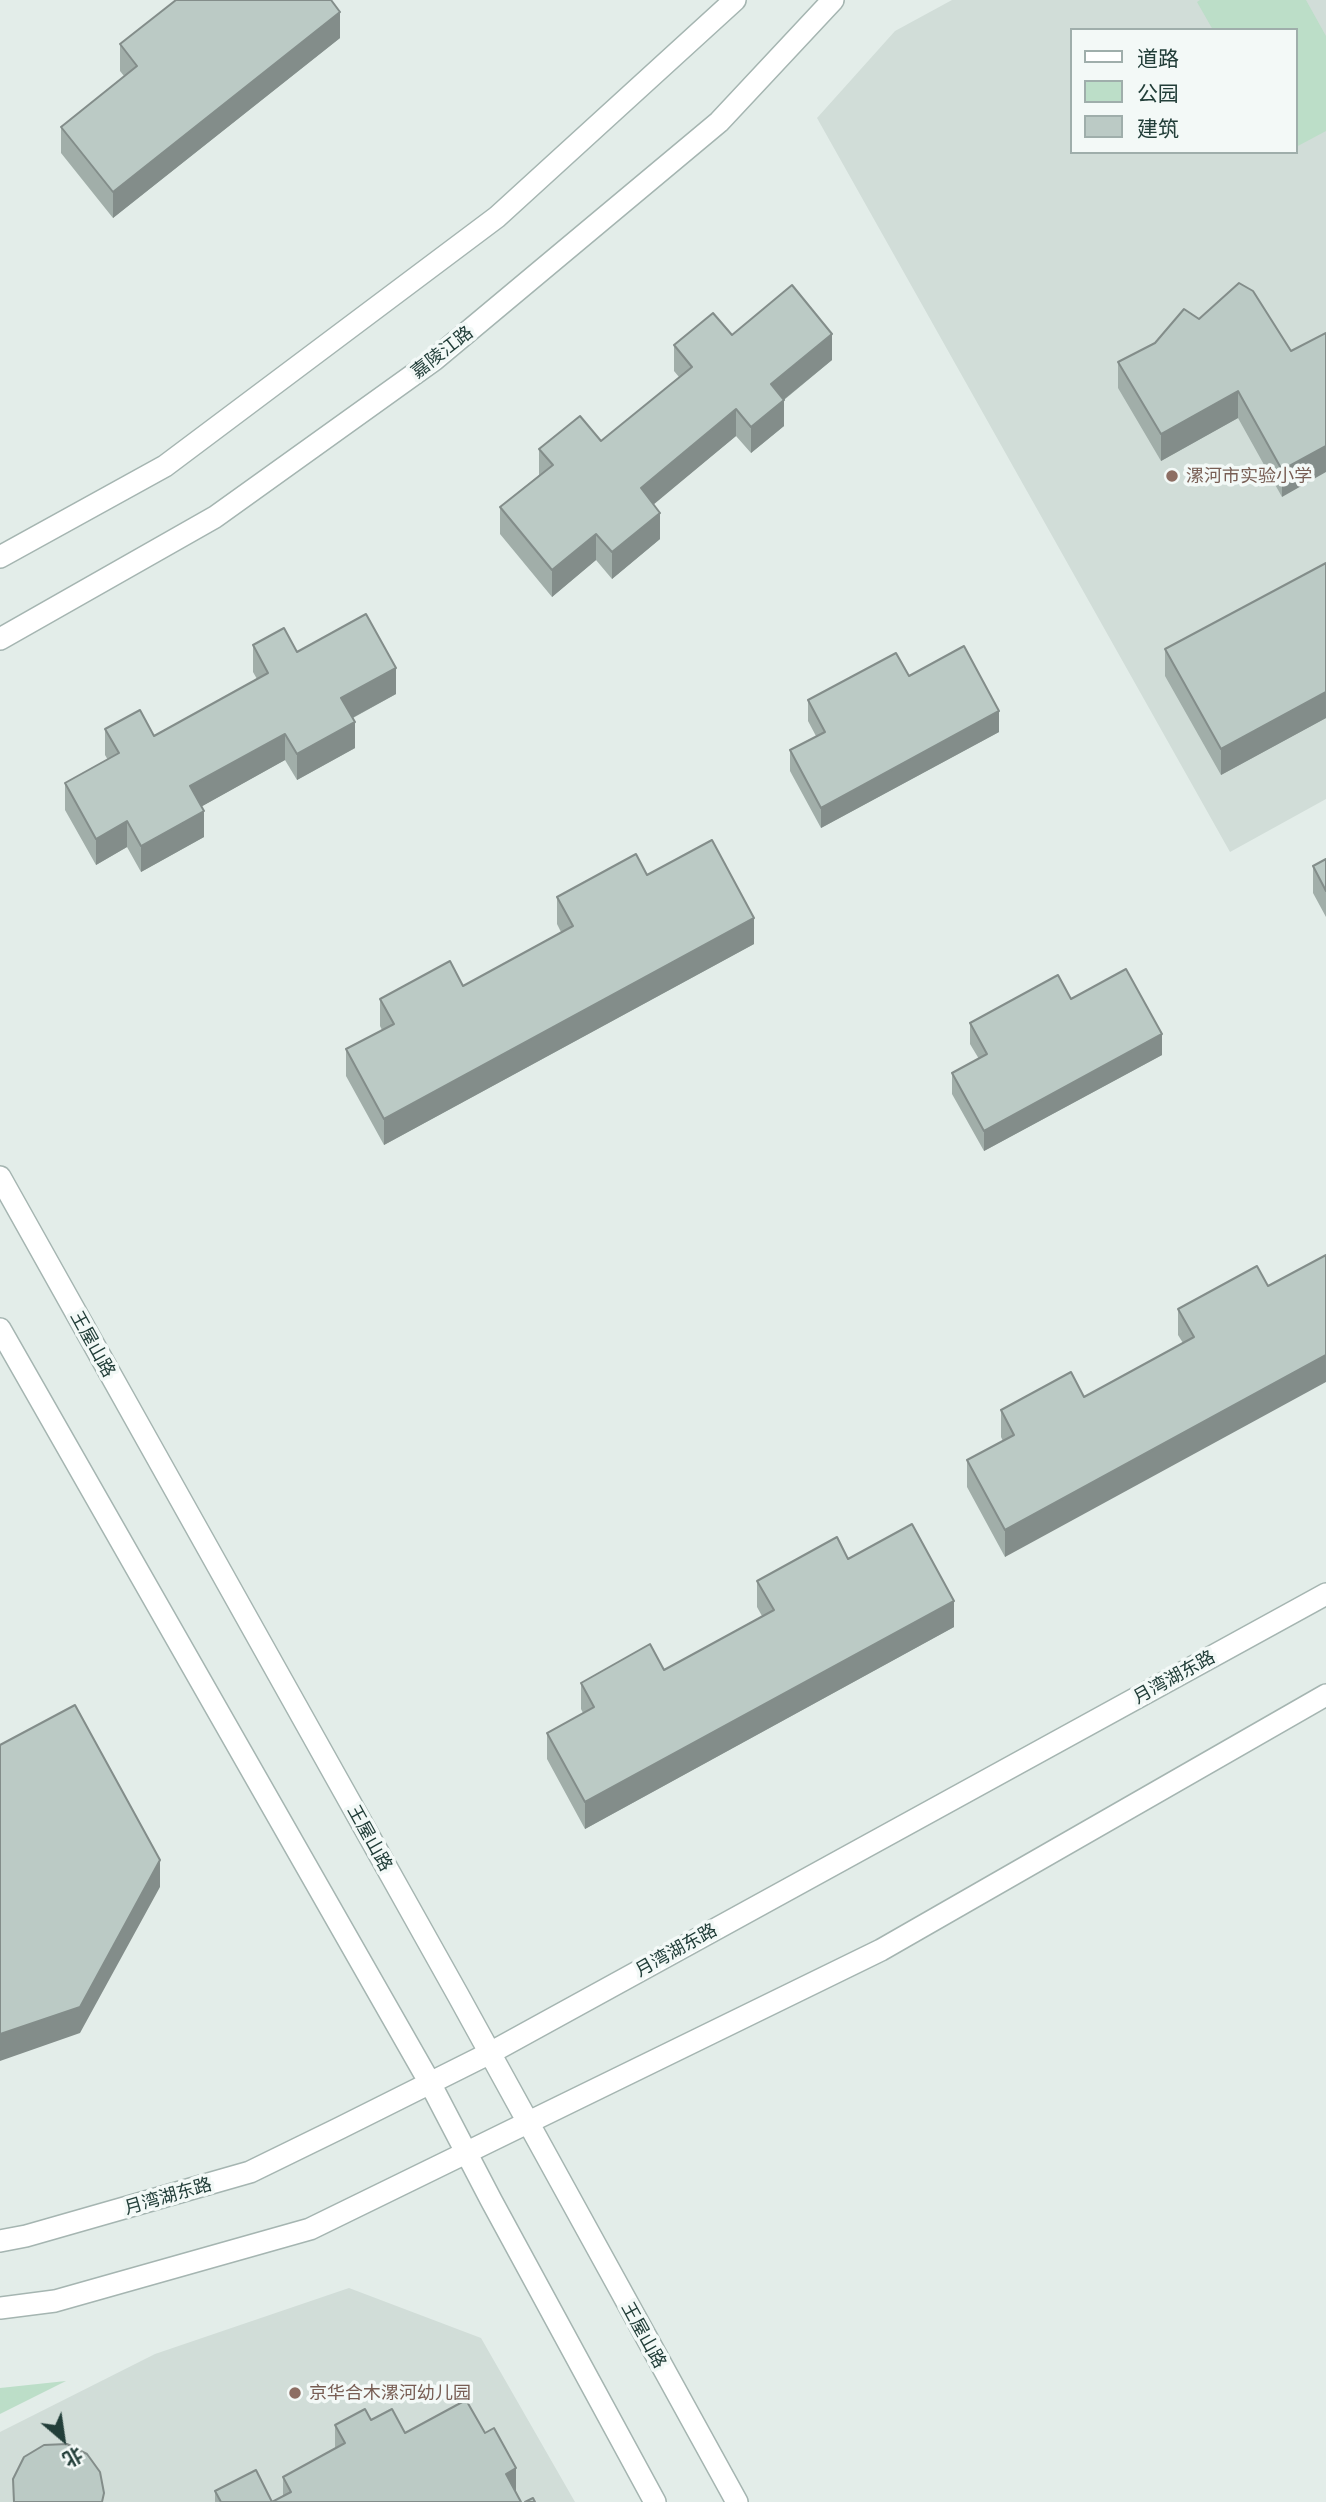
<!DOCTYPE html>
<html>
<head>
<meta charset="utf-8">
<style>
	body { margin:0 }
	#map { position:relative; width:1326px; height:2502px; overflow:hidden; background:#e3ede9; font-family:Barlow,"Noto Sans SC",sans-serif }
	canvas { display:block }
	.legend { position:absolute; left:1070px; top:28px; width:228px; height:126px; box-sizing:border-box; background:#f3f9f7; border:2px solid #9faeab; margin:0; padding:9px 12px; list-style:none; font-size:21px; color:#223e39 }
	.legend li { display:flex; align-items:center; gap:14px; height:35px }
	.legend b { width:35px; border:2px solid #9faeab }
	.north { position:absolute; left:28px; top:2404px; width:70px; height:70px; -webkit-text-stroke:5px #f3f9f7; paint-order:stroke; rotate:151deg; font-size:19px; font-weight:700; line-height:28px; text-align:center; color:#223e39 }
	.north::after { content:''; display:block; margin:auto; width:24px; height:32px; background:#223e39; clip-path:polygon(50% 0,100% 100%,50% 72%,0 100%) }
</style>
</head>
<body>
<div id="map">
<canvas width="1326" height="2502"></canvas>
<ul class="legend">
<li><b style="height:9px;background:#fff"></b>道路</li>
<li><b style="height:19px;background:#bcdec8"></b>公园</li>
<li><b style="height:19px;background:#bbcac5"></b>建筑</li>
</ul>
<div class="north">北</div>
</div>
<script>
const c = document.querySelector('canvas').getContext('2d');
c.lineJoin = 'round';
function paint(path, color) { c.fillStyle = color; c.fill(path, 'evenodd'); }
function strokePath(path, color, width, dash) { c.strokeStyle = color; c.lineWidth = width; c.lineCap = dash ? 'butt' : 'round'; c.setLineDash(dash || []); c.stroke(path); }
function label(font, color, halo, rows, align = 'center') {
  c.font = font + ' Barlow,"Noto Sans SC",sans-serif'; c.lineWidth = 7; c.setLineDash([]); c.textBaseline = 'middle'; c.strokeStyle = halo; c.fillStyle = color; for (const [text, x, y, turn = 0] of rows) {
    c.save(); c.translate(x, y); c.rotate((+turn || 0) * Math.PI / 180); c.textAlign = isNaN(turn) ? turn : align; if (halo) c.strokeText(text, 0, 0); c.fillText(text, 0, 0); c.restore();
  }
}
paint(new Path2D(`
	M952 0H1326V799L1230 852 817 118 895 31ZM1072 30H1296V152H1072Z
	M349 2288 481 2338 575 2502H0V2432L155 2354Z`), '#d1ddd8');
paint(new Path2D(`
	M1200 0H1306L1326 36V131L1296 147V30H1213L1197 2Z
	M66 2381 0 2414V2388Z`), '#bcdec8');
const minor = new Path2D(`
	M0 557 165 466 497 217 735 0
	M0 639 215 517 434 360 719 122 833 0
	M0 1177 458 1995 737 2502
	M0 1329 430 2083 491 2200 655 2502
	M0 2241 26 2236 250 2172 340 2128 490 2053 1326 1594
	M0 2308 55 2301 310 2229 881 1950 1326 1695`);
strokePath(minor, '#a5b5b1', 24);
strokePath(minor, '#fff', 21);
paint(new Path2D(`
	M340 38 113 218 61 153V127L124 76 120 71V44Z
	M1199 319 1291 351 1282 497 1238 418 1161 461 1118 388V362Z
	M732 335 832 360 784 400V426L751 453 736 436 653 504 660 539 612 579 596 560 552 597 500 534V507L539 475V449L601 441 679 377 674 371V345Z
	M1326 563V718L1221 775 1165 676V649Z
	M253 645 297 652 396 694 353 718 355 748 297 780 285 760 202 806 204 837 141 872 127 847 96 865 65 810V783L108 760 105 755V729L154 736 257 679 253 672Z
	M909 676 999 732 821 828 790 771V750L816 736 808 721V700Z
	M1326 859V917L1313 893V866Z
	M647 875 754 944 384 1145 346 1076V1049L382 1030 380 1026V999L463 986 561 932 557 924V897Z
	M1071 999 1162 1055 984 1151 952 1094V1073L979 1059 970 1044V1023Z
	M1257 1266 1005 1557 967 1487V1460L1003 1441 1001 1437V1410L1084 1397 1183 1343 1178 1335V1309Z
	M848 1559 954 1627 585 1829 547 1759V1733L583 1713 581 1709V1683L664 1670 762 1616 757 1607V1581Z
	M371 2420 405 2433 516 2492 521 2502H215V2491L272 2502 283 2496V2477L335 2448V2425Z`), '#a1aea9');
paint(new Path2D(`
	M340 12V38L113 218V192Z
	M832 334V360L771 410V384Z
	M1238 391V418L1161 461V434Z
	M784 400V426L751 453V427Z
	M736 409V436L641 515V488Z
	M1326 446V472L1282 497V470Z
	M660 513V539L612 579V552Z
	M596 534V560L552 597V570Z
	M396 668V694L341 724V698Z
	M1326 692V718L1221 775V749Z
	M999 711V732L821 828V808Z
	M355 722V748L297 780V754Z
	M285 734V760L190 813V786Z
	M204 811V837L141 872V846Z
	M127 821V847L96 865V839Z
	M754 918V944L384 1145V1119Z
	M1162 1034V1055L984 1151V1131Z
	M1326 1355V1382L1005 1557V1530Z
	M954 1601V1627L585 1829V1802Z
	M160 1860V1887L80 2033 0 2061V2034Z
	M516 2468V2494L506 2474Z`), '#838d8a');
const building = new Path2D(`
	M176 0H331L340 12 113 192 61 127 137 66 120 44Z
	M1239 283 1253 291 1291 351 1326 333V446L1282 470 1238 391 1161 434 1118 362 1155 343 1184 309 1199 319Z
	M792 285 832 334 771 384 784 400 751 427 736 409 641 488 660 513 612 552 596 534 552 570 500 507 553 465 539 449 580 416 601 441 692 367 674 345 713 313 732 335Z
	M1326 563V692L1221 749 1165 649Z
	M366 614 396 668 341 698 355 722 297 754 285 734 190 786 204 811 141 846 127 821 96 839 65 783 119 753 105 729 140 710 154 736 268 673 253 645 284 628 297 652Z
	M964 646 999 711 821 808 790 750 825 732 808 700 896 653 909 676Z
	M712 840 754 918 384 1119 346 1049 394 1024 380 999 450 961 463 986 573 926 557 897 636 854 647 875Z
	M1326 859V891L1313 866Z
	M1126 969 1162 1034 984 1131 952 1073 987 1054 970 1023 1058 975 1071 999Z
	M1326 1255V1355L1005 1530 967 1460 1014 1435 1001 1410 1071 1372 1084 1397 1194 1337 1178 1309 1257 1266 1268 1286Z
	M912 1524 954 1601 585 1802 547 1733 594 1707 581 1683 650 1644 664 1670 774 1610 757 1581 837 1537 848 1559Z
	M75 1705 160 1860 80 2007 0 2034V1745Z
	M466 2400 485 2433 494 2428 516 2468 506 2474 521 2502H221L215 2491 256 2470 272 2502 291 2492 283 2477 345 2443 335 2425 365 2409 371 2420 392 2409 405 2433Z
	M67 2444 87 2454 100 2472 104 2493 102 2502H14L13 2479 24 2457 44 2445Z
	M533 2498 535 2502H525Z`);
paint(building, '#bbcac5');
strokePath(building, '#838d8a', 2);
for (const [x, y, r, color] of [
	[1172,476,7,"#8d6e63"],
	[295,2393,7,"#8d6e63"]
]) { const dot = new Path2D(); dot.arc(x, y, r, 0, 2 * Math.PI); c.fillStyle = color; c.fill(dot); strokePath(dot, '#f3f9f7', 2.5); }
label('18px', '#223e39', '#f3f9f7', [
	["嘉陵江路",442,352,-38],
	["王屋山路",93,1344,61],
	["月湾湖东路",1174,1677,-29],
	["王屋山路",370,1838,61],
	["月湾湖东路",676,1950,-29],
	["月湾湖东路",168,2196,-16],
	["王屋山路",644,2335,61]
]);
label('18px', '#785e54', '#f3f9f7', [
	["漯河市实验小学",1186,476],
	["京华合木漯河幼儿园",309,2393]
], 'left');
</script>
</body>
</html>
